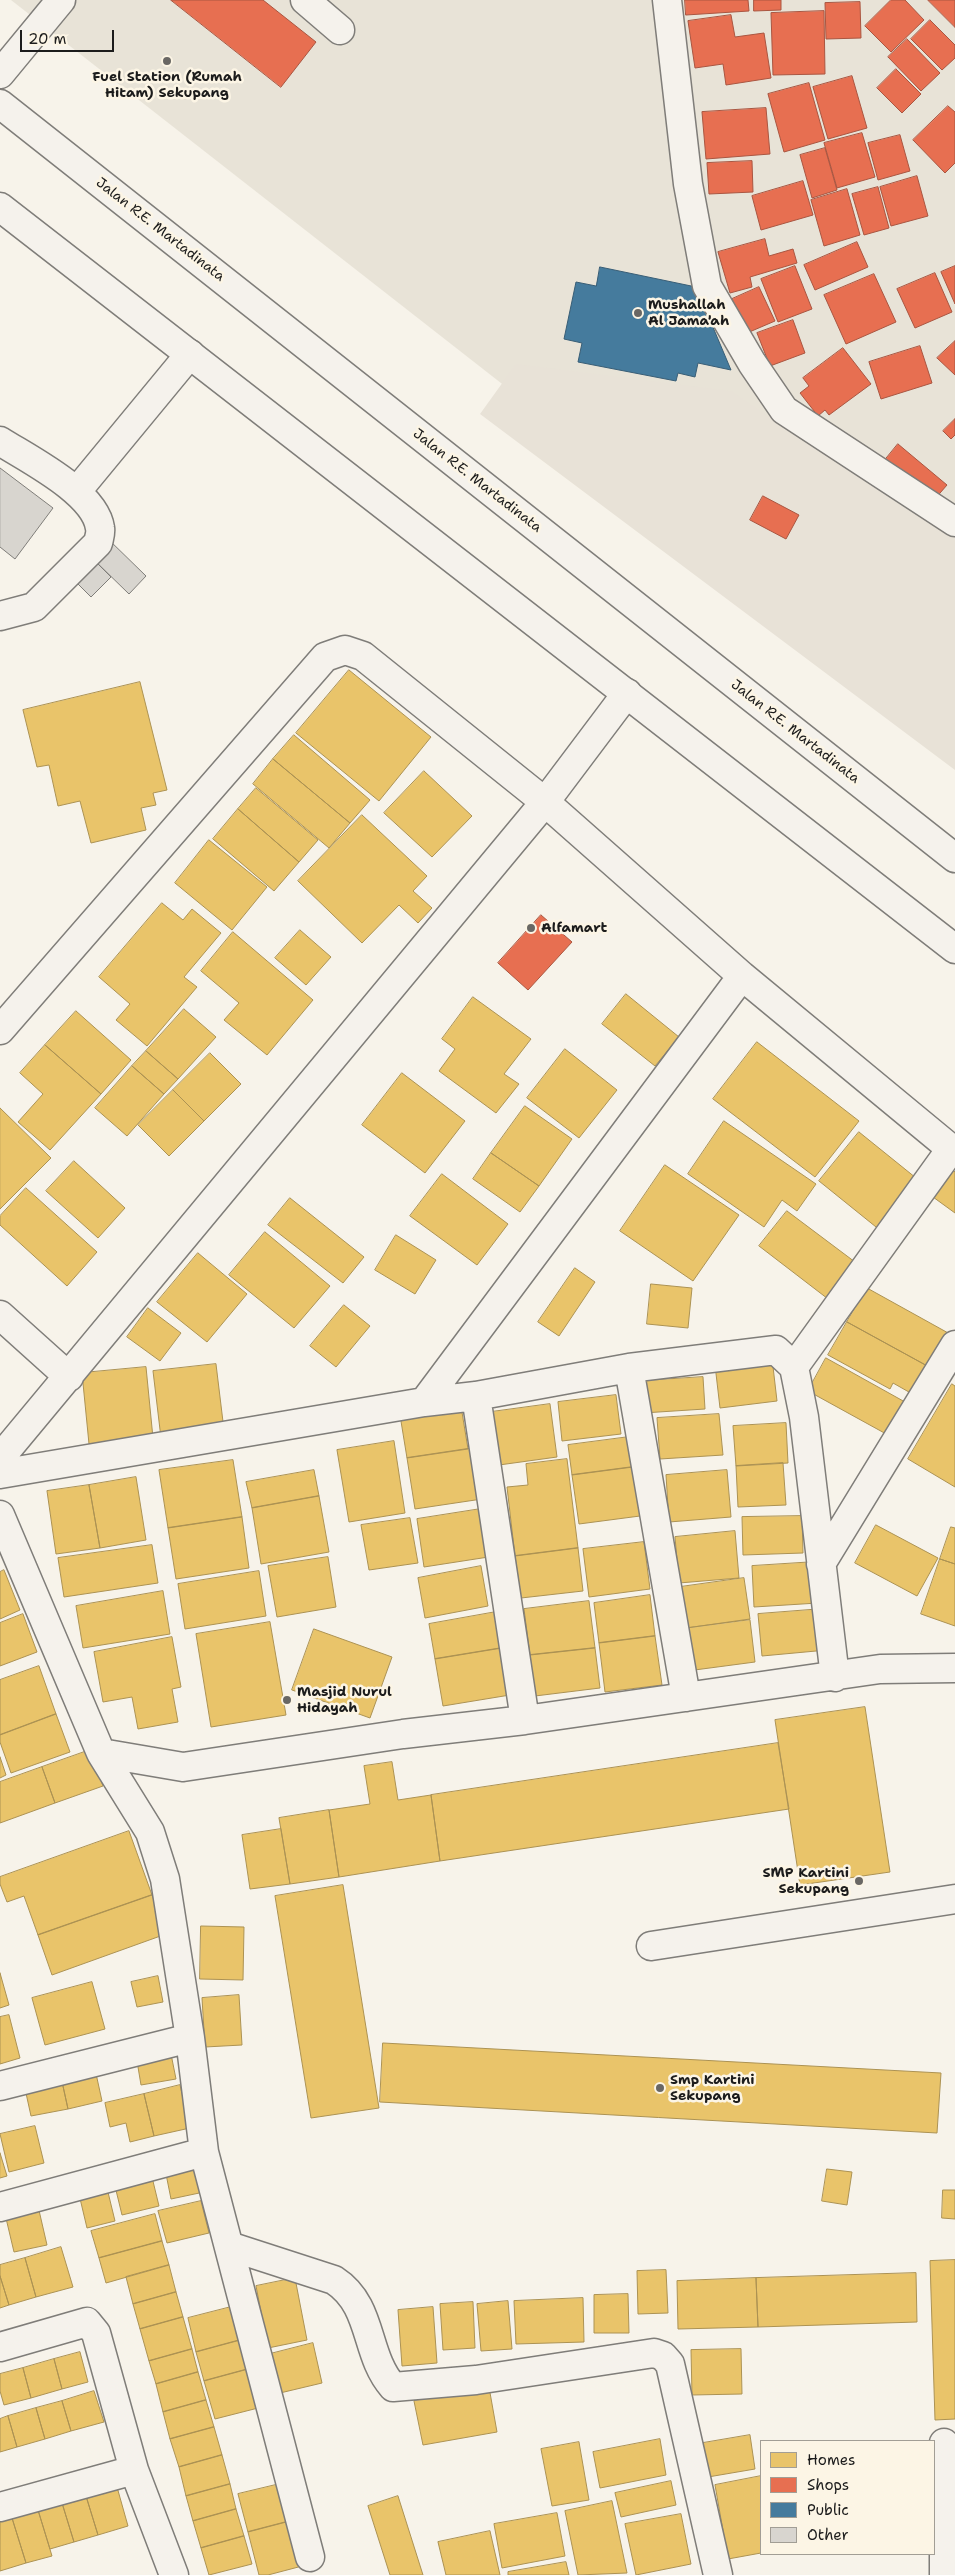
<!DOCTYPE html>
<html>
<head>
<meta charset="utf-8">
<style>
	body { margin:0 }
	#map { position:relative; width:955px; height:2575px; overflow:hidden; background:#f7f3ea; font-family:"Shantell Sans",sans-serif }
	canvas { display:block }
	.legend { position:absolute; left:760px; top:2440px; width:175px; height:115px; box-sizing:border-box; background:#fcf5e5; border:1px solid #a29e95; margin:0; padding:6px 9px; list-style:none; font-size:15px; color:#1c1c1c }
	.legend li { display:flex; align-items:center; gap:10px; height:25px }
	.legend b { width:25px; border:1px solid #a29e95 }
	.scale { position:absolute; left:20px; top:30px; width:94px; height:22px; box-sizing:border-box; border:2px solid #1c1c1c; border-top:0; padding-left:6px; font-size:15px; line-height:18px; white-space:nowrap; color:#1c1c1c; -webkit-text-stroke:4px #fcf5e5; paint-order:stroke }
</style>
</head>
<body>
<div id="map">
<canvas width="955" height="2575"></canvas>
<ul class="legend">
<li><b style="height:14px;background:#e9c46a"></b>Homes</li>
<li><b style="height:14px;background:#e76f51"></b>Shops</li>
<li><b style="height:14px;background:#457b9d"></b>Public</li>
<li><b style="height:14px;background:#d8d5cf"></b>Other</li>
</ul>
<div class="scale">20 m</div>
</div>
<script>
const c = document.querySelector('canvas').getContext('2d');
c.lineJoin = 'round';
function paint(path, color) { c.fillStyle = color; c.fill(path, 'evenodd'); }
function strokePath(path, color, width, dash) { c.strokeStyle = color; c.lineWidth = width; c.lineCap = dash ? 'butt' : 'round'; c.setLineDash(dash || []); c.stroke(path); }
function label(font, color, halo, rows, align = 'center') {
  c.font = font + ' "Shantell Sans",sans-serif'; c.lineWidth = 5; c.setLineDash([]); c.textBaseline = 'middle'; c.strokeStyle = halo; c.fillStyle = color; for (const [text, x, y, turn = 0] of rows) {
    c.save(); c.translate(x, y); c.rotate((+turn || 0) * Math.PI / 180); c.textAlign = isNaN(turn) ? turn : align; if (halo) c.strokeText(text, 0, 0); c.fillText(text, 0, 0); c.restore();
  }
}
paint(new Path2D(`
	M11 0H955V738Z`), '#e8e3d7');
paint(new Path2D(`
	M516 364 731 391 801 439 955 532V770L480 414Z`), '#e8e2d7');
const homes = new Path2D(`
	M349 670 431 737 379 801 296 733Z
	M140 682 167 790 153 793 156 805 141 808 146 830 91 843 80 801 58 806 49 765 37 767 23 710Z
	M294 735 370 800 350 823 273 759Z
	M273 759 350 823 329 848 253 784Z
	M424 771 472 816 432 857 384 813Z
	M256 788 318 840 299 862 238 809Z
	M238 809 299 862 274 891 213 839Z
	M362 815 427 876 413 891 432 908 418 923 399 905 362 943 298 881Z
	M209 840 267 887 232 930 175 883Z
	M162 903 183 920 192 909 221 933 184 977 197 987 147 1046 116 1020 130 1004 99 977Z
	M300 930 331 957 306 985 275 958Z
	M233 932 313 1000 267 1055 224 1020 239 1003 201 971Z
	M626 994 679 1037 655 1066 602 1024Z
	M473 997 531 1039 504 1074 519 1084 496 1113 439 1071 455 1049 442 1039Z
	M184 1009 216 1037 178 1079 146 1051Z
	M76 1011 131 1060 101 1094 45 1045Z
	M757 1042 859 1121 815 1177 713 1099Z
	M45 1045 101 1094 50 1150 18 1122 43 1094 20 1073Z
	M565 1049 617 1090 579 1138 527 1098Z
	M146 1051 178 1079 164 1094 132 1066Z
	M210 1053 241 1084 204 1121 173 1090Z
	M132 1066 164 1094 127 1136 95 1108Z
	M402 1073 465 1121 425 1173 362 1125Z
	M173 1090 204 1121 169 1156 138 1125Z
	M525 1106 572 1139 539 1186 491 1153Z
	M0 1108 51 1158 0 1209Z
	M724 1121 816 1184 797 1211 782 1200 764 1227 688 1174Z
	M859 1132 921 1182 881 1231 819 1181Z
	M491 1153 539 1186 520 1212 473 1179Z
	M74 1161 125 1208 98 1238 46 1191Z
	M665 1165 739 1215 693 1281 620 1231Z
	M953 1170 955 1172V1213L933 1197Z
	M442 1174 508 1224 477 1265 410 1216Z
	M26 1188 97 1252 67 1286 0 1225V1216Z
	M290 1198 364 1257 343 1283 268 1225Z
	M787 1211 859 1265 832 1302 759 1246Z
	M265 1232 330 1286 294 1328 229 1275Z
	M396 1235 436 1260 415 1294 375 1270Z
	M198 1253 247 1294 207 1342 157 1302Z
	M575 1268 595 1282 559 1336 538 1322Z
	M651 1284 692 1288 688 1328 647 1324Z
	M867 1288 950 1334 931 1368 847 1322Z
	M344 1305 370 1326 336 1367 310 1346Z
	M148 1308 181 1333 160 1361 127 1337Z
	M847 1322 931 1368 916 1396 893 1383 890 1389 828 1355Z
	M772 1358 777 1401 720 1408 715 1365Z
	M826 1358 905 1402 888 1435 808 1391Z
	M216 1364 224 1430 161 1438 153 1371Z
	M146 1367 153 1438 89 1444 82 1373Z
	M703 1377 705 1409 643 1413 642 1381Z
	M952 1384 955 1386V1487L908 1459Z
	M616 1395 621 1434 562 1441 558 1402Z
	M550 1404 557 1457 499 1465 491 1412Z
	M461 1406 468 1449 407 1458 400 1415Z
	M719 1414 723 1455 660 1459 657 1418Z
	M786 1423 788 1463 736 1466 733 1426Z
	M629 1437 633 1467 572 1475 568 1445Z
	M394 1441 405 1513 349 1522 337 1450Z
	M474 1448 482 1499 415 1509 407 1458Z
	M567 1459 578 1548 515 1556 507 1487 528 1485 526 1464Z
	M233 1460 242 1517 168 1528 159 1470Z
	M783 1463 786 1505 738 1507 736 1466Z
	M633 1467 640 1516 579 1524 572 1475Z
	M314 1470 319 1496 252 1508 246 1482Z
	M727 1470 731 1517 669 1522 666 1475Z
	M136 1477 146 1540 100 1548 89 1485Z
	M89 1485 100 1548 56 1554 47 1491Z
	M319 1496 329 1552 261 1564 252 1508Z
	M487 1508 495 1556 424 1567 417 1519Z
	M802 1516 803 1553 743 1555 742 1517Z
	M242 1517 249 1568 176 1579 168 1528Z
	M410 1518 418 1563 369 1570 361 1525Z
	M876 1525 938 1558 917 1596 855 1563Z
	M951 1527 955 1528V1564L940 1559Z
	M735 1531 739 1578 679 1583 675 1537Z
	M644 1542 650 1589 589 1597 583 1549Z
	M152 1545 158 1583 64 1597 58 1558Z
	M578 1548 583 1591 521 1598 515 1556Z
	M328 1557 336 1607 277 1617 268 1566Z
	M940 1559 955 1564V1626L921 1614Z
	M815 1562 818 1603 754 1607 752 1566Z
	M481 1566 488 1606 425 1618 418 1578Z
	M4 1570 20 1610 0 1619V1572Z
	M259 1571 266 1616 185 1629 178 1584Z
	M744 1578 750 1619 679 1629 673 1588Z
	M163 1591 170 1634 83 1648 76 1606Z
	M650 1595 655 1636 599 1643 594 1603Z
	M589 1601 595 1648 530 1655 524 1609Z
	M822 1609 827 1650 762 1656 758 1614Z
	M496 1612 502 1648 435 1659 429 1624Z
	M23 1614 37 1652 0 1666V1623Z
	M750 1620 755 1662 687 1671 681 1629Z
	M270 1622 286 1715 211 1727 196 1634Z
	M314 1629 392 1657 370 1718 292 1690Z
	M655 1636 662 1685 605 1692 599 1643Z
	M172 1637 181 1687 172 1689 178 1722 138 1729 132 1697 103 1702 94 1652Z
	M502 1648 510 1695 443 1706 435 1659Z
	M595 1648 600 1688 535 1696 530 1655Z
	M39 1666 56 1714 0 1735V1680Z
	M865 1707 890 1872 800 1885 775 1720Z
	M56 1714 70 1752 11 1773 0 1742V1735Z
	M778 1743 789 1809 440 1861 431 1795Z
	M90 1750 103 1786 55 1803 42 1767Z
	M0 1757 6 1775 0 1778Z
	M392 1762 398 1800 431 1795 440 1861 339 1877 329 1810 370 1804 364 1766Z
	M42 1767 55 1803 0 1823V1782Z
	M329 1810 339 1877 290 1884 279 1818Z
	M281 1829 290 1884 250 1889 242 1835Z
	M129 1831 152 1895 38 1935 24 1896 7 1902 0 1884V1877Z
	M343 1885 379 2108 311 2118 275 1896Z
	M152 1895 166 1934 52 1975 38 1935Z
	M201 1926 244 1927 243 1980 200 1979Z
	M0 1973 9 2005 0 2008Z
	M158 1976 163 2002 137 2007 131 1982Z
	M92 1982 105 2029 45 2045 32 1998Z
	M239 1995 242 2045 205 2047 202 1998Z
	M9 2015 20 2058 0 2064V2017Z
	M383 2043 941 2073 937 2133 380 2102Z
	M170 2049 176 2079 141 2085 136 2055Z
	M95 2069 102 2101 68 2109 61 2077Z
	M61 2077 68 2109 31 2116 24 2084Z
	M180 2085 190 2128 154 2136 144 2094Z
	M144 2094 154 2136 130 2142 126 2123 110 2127 105 2103Z
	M35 2126 44 2163 9 2172 0 2134Z
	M0 2153 7 2176 0 2178Z
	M197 2162 204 2192 171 2199 165 2169Z
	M827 2169 852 2172 847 2205 822 2201Z
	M151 2173 159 2206 122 2215 114 2182Z
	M106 2184 115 2221 87 2228 78 2190Z
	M943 2190H955V2219L942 2218Z
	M201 2201 209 2233 167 2243 158 2211Z
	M38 2206 47 2245 14 2252 5 2214Z
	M155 2214 162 2241 99 2258 91 2231Z
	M162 2241 169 2265 106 2283 99 2258Z
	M61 2247 73 2287 36 2297 25 2258Z
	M25 2258 36 2297 9 2305 0 2276V2265Z
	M955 2260V2419L935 2420 930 2261Z
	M169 2265 176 2292 133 2304 126 2277Z
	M666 2270 668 2313 638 2314 637 2271Z
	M916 2273 917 2322 758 2327 756 2278Z
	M0 2276 9 2305 0 2308Z
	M295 2278 307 2340 268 2348 256 2286Z
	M756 2278 758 2327 678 2329 677 2281Z
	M176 2292 183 2317 140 2329 133 2304Z
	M628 2294 629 2333H594V2295Z
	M583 2298 584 2342 516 2344 514 2301Z
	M508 2301 512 2349 481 2351 477 2304Z
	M473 2302 475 2348 443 2350 440 2304Z
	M235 2306 244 2339 196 2352 188 2318Z
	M433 2307 437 2363 402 2366 398 2310Z
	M183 2317 192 2349 149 2361 140 2329Z
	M244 2339 252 2368 204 2381 196 2352Z
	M313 2343 322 2383 280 2393 270 2354Z
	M192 2349 198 2372 156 2384 149 2361Z
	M741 2349 742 2394 692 2395 691 2350Z
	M80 2352 88 2382 62 2389 54 2359Z
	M54 2359 62 2389 31 2398 23 2368Z
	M23 2368 31 2398 4 2405 0 2391V2374Z
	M252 2368 262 2407 215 2419 204 2381Z
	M198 2372 206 2400 163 2412 156 2384Z
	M489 2387 497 2432 423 2445 414 2401Z
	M94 2391 104 2422 71 2431 62 2401Z
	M206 2400 214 2427 170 2439 163 2412Z
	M62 2401 71 2431 45 2439 36 2408Z
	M36 2408 45 2439 17 2447 8 2416Z
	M8 2416 17 2447 0 2452V2419Z
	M214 2427 222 2455 179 2467 170 2439Z
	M750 2435 755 2469 708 2477 703 2443Z
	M660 2439 666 2475 600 2488 593 2452Z
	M579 2442 589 2500 552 2506 541 2449Z
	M222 2455 230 2484 186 2496 179 2467Z
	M761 2476V2553L728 2559 715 2485Z
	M671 2481 676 2505 621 2517 615 2493Z
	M284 2483 294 2520 248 2532 238 2494Z
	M230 2484 236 2509 193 2521 186 2496Z
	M117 2487 128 2526 98 2535 86 2496Z
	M86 2496 98 2535 74 2542 62 2503Z
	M398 2496 423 2575H390L368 2506Z
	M612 2501 627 2573 578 2575 565 2511Z
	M62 2503 74 2542 50 2549 38 2510Z
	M236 2509 244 2536 201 2548 193 2521Z
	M38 2510 52 2556 26 2563 12 2518Z
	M557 2513 565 2556 502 2568 494 2524Z
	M681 2514 691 2564 636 2575 625 2524Z
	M12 2518 26 2563 0 2571V2521Z
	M294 2520 306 2565 268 2575H259L248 2532Z
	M490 2531 500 2575H446L438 2542Z
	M244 2536 252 2564 209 2575 201 2548Z
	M566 2562 569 2575H508V2572Z`);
paint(homes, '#e9c46a');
strokePath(homes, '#ac9253', 1);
const shops = new Path2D(`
	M171 0H263L316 42 281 87Z
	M685 0H748L749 11 686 15Z
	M754 0H781V10L754 11Z
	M891 0H905L924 20 891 52 865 26Z
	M928 0H955V27Z
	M860 2 861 38 826 39 825 3Z
	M824 11 825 74 773 75 771 13Z
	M731 15 735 37 764 33 771 78 726 85 723 64 695 68 688 21Z
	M930 20 955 45V58L942 70 911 39Z
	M907 39 940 73 921 91 888 57Z
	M896 69 921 94 902 113 877 88Z
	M852 76 867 128 828 139 813 87Z
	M809 83 825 140 784 152 768 94Z
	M948 106 955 112V163L945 173 913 140Z
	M766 108 770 154 706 159 702 112Z
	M862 133 875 177 837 188 824 143Z
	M900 135 910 171 878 180 868 143Z
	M825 148 837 190 812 198 800 155Z
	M752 161 753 192 709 194 707 163Z
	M917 176 928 216 891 226 880 187Z
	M803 181 813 215 761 230 752 196Z
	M878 187 889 228 864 235 852 194Z
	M847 189 860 235 824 246 811 200Z
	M765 239 769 256 793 249 797 263 750 277 752 287 730 293 718 252Z
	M857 242 868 267 815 290 804 265Z
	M795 266 812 309 778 322 761 279Z
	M955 266V304L941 272Z
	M935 273 952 312 915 328 897 289Z
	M874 274 896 322 846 344 824 295Z
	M759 287 775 321 747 333 732 299Z
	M793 320 805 353 770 366 757 333Z
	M955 341V375L937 358Z
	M920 346 932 383 881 399 869 362Z
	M843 348 871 384 829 415 825 410 818 416 800 393 809 386 803 378Z
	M955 419V435L951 439 943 431Z
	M898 444 947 485 934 500 885 460Z
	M763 496 799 515 786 539 750 520Z
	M541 915 572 942 528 990 498 963Z`);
paint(shops, '#e76f51');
strokePath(shops, '#aa5641', 1);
const public = new Path2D(`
	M600 267 696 287 731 370 698 363 695 377 678 373 676 381 578 362 582 343 564 339 576 282 596 286Z`);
paint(public, '#457b9d');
strokePath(public, '#395e76', 1);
const building = new Path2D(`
	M0 468 53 508 15 559 0 547Z
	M106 537 146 576 129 594 89 555Z
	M89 555 111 577 91 597 69 575Z`);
paint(building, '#d8d5cf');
strokePath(building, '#7f7d79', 1);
const minor = new Path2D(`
	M305 0 340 30
	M667 0 688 184 707 286 752 363 784 410 955 522
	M0 74 61 0
	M0 441C28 459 95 492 100 528 101 533 99 538 98 543L34 607 0 616
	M77 491 190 354
	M0 1030 325 657 345 650 363 656 545 802 742 976 955 1152
	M0 1315 69 1377
	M794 1367 951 1149
	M629 1368 686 1697
	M476 1396 525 1720
	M424 1402 742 976
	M0 1458 545 802 627 693
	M0 1474 424 1402 476 1396 629 1368 776 1350 794 1367 804 1417 835 1677
	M0 1515 101 1753 183 1767 403 1734 525 1720 880 1669 955 1668
	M821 1564 955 1345
	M101 1753 150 1832 165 1879 190 2038 204 2152 310 2557
	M651 1946 955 1899
	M0 2086 190 2038
	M0 2207 204 2152
	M229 2246 334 2280C374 2306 364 2354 393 2387L476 2380 654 2353 663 2356 670 2364 718 2575
	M0 2347 87 2322 96 2333 134 2470 174 2575
	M944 2443V2575
	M0 2507 134 2470`);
const highway = new Path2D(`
	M0 104 955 858
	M0 207 955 949`);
strokePath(minor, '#7f7d79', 31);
strokePath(highway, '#7f7d79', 31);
strokePath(minor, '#f5f2ec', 28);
strokePath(highway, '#f5f2ec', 28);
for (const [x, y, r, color] of [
	[167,61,5,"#696764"],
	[638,313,5,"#696764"],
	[531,928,5,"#696764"],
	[287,1700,5,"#696764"],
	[859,1881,5,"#696764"],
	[660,2088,5,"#696764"]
]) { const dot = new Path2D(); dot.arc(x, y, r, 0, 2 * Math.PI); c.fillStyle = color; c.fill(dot); strokePath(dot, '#fcf5e5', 2); }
label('bold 14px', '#1c1c1c', '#fcf5e5', [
	["Fuel Station (Rumah",167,77,"center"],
	["Hitam) Sekupang",167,93,"center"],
	["Mushallah",648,305],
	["Al Jama'ah",648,321],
	["Alfamart",541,928],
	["Masjid Nurul",297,1692],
	["Hidayah",297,1708],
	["SMP Kartini",849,1873,"right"],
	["Sekupang",849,1889,"right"],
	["Smp Kartini",670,2080],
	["Sekupang",670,2096]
], 'left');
label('14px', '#1c1c1c', '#fcf5e5', [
	["Jalan R.E. Martadinata",160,230,38],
	["Jalan R.E. Martadinata",477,481,38],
	["Jalan R.E. Martadinata",795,732,38]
]);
</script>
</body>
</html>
